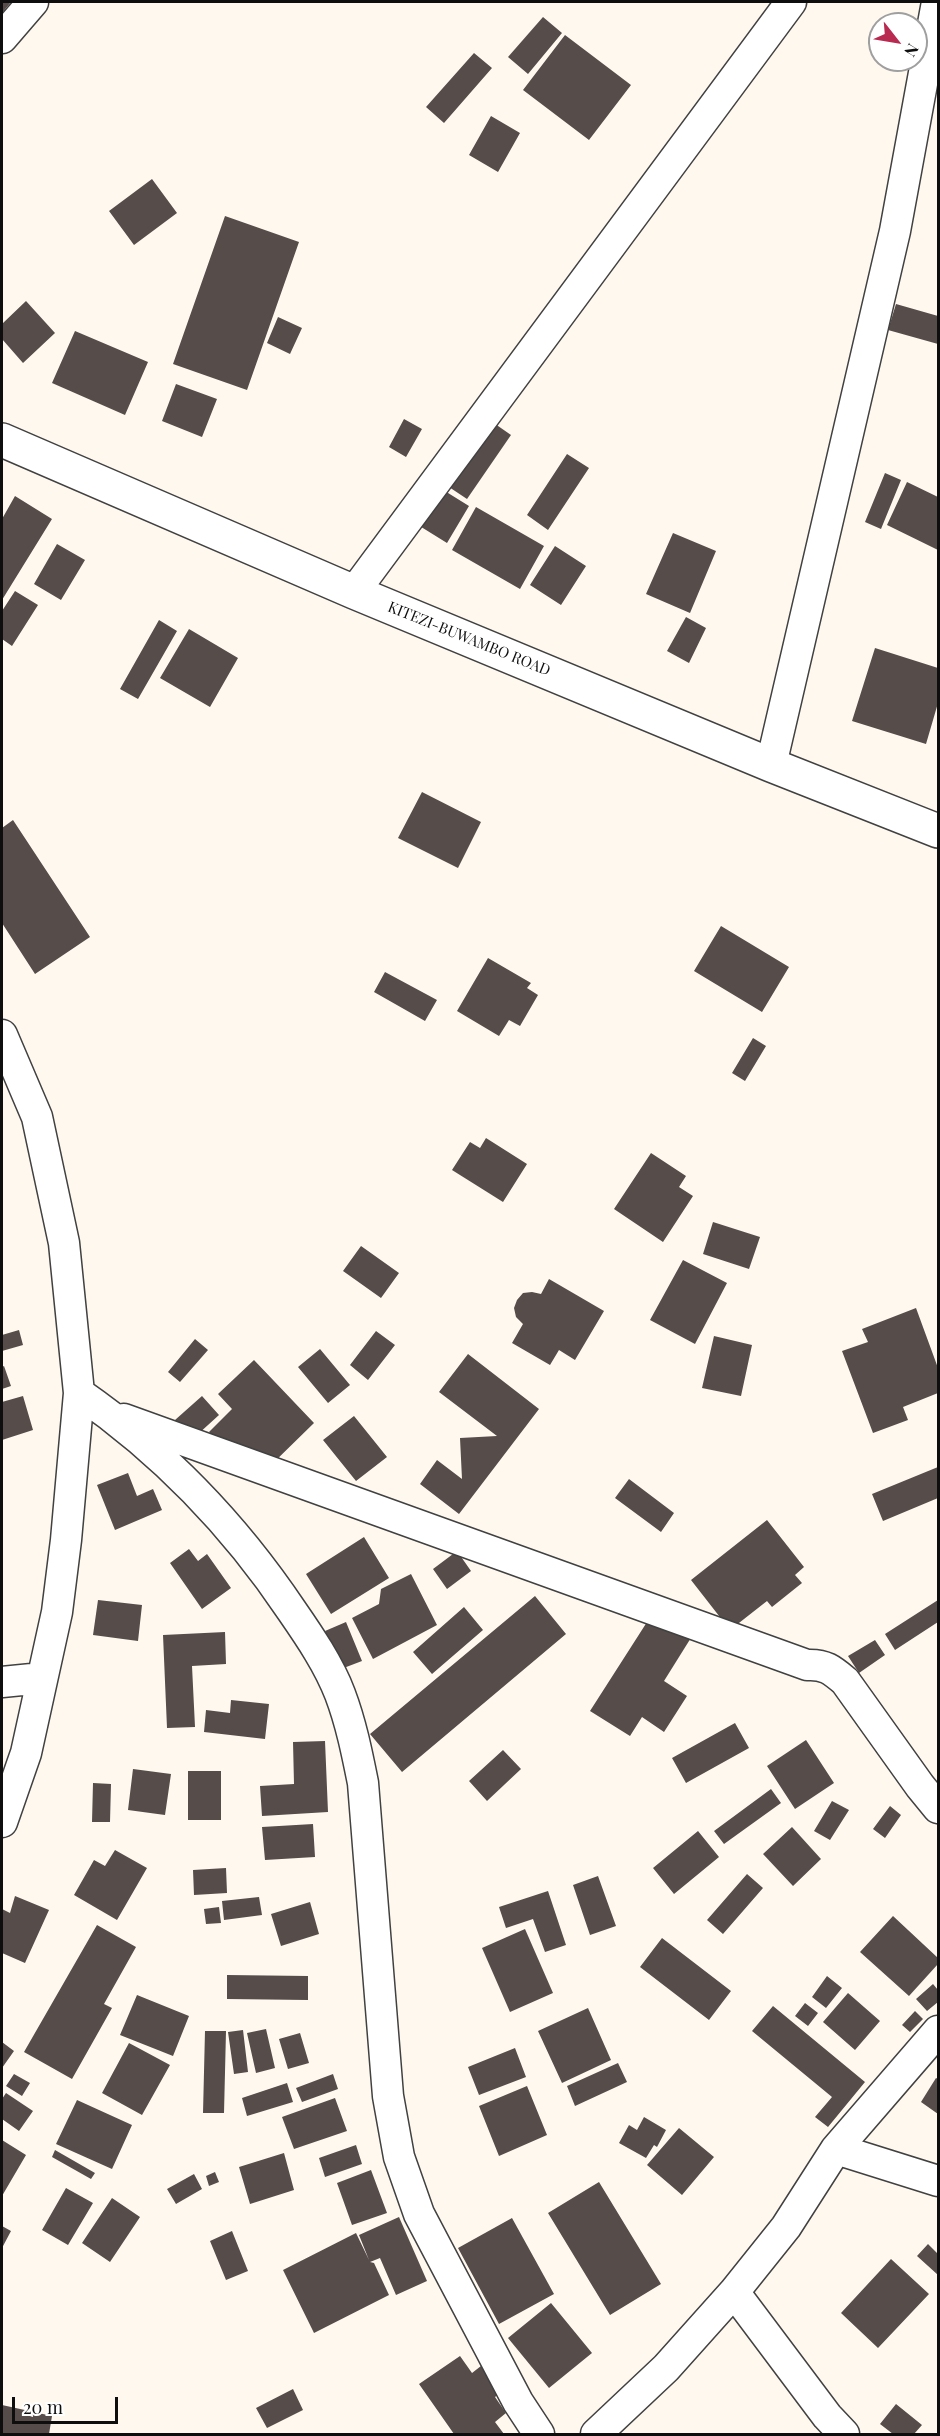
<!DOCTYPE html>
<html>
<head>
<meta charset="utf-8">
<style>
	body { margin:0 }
	#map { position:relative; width:940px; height:2436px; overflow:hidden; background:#fef8ef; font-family:"Playfair Display",serif }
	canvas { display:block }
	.frame { position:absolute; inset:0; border:3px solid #0e0e0e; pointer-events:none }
	.north { position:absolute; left:868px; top:12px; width:60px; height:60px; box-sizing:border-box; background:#fff; border:2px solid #9f9f9f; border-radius:50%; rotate:121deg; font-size:16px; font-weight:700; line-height:24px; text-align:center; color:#0e0e0e }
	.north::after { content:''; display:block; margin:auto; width:21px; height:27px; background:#b92a50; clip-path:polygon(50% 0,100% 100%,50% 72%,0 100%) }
	.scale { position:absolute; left:12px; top:2397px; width:106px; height:27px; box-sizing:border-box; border:3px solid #0e0e0e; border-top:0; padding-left:8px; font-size:18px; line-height:21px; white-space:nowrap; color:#0e0e0e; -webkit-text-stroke:4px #fff; paint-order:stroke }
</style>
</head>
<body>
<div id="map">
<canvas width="940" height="2436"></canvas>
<div class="frame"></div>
<div class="north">N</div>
<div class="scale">20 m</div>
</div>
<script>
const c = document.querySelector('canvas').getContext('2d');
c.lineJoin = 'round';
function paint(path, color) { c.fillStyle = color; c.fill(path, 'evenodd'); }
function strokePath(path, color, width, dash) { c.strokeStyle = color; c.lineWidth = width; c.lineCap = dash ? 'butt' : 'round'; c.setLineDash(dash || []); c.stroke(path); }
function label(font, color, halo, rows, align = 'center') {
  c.font = font + ' "Playfair Display",serif'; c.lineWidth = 6; c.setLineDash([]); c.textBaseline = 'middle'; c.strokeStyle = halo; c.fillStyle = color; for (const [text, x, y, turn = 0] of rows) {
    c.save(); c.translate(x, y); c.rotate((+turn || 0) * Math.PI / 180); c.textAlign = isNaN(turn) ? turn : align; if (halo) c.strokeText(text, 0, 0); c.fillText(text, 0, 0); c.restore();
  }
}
paint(new Path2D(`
	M2 2H11L2 13Z
	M543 17 562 33 528 74 508 57Z
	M565 35 631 85 589 140 523 90Z
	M474 53 492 68 444 123 426 107Z
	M491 116 520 133 498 172 469 155Z
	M152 179 177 213 134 245 109 211Z
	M225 216 299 242 247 390 173 364Z
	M26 301 55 333 23 363 2 339V324Z
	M896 304 938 316V344L888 330Z
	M278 317 302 328 290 354 267 343Z
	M75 331 148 362 125 415 52 383Z
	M176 384 217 399 202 437 162 421Z
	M404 419 422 429 406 457 389 447Z
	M488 419 511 435 467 499 443 483Z
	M567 454 589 468 548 530 527 515Z
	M885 473 901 480 881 529 865 522Z
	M907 482 938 497V550L887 525Z
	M440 488 469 506 447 543 418 525Z
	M15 496 52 519 2 600V519Z
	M476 507 544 546 520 589 452 550Z
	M673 533 716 551 690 613 646 594Z
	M57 544 85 560 61 600 34 584Z
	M555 546 586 566 561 605 530 585Z
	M15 591 38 605 12 646 2 639V611Z
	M686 617 706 628 689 663 667 651Z
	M159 620 177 631 138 699 120 689Z
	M189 629 238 658 210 707 160 678Z
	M875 648 938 668V703L926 744 852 721Z
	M422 792 481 822 458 868 398 838Z
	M13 820 90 937 35 974 2 923V828Z
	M721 926 789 967 762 1012 694 971Z
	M488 958 531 983 527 988 538 995 520 1026 509 1020 499 1036 457 1011Z
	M385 972 437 1000 425 1021 374 992Z
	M753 1038 766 1046 745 1081 732 1073Z
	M486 1138 527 1164 503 1202 452 1170 470 1142 480 1148Z
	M651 1153 686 1176 679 1187 693 1196 663 1242 614 1209Z
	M713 1222 760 1237 749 1269 703 1254Z
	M361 1246 399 1273 381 1298 343 1271Z
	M683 1260 727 1283 695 1344 650 1320Z
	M549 1279 604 1311 575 1360 559 1350 550 1365 512 1343 523 1324 516 1317 514 1308 517 1300 523 1293 532 1292 541 1294Z
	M916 1308 938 1368V1393L903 1407 908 1420 873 1433 842 1351 868 1342 862 1329Z
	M19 1330 23 1345 2 1351V1335Z
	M376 1331 395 1345 368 1380 350 1365Z
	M714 1336 752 1345 741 1396 702 1388Z
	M195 1339 208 1350 180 1382 168 1372Z
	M320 1349 350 1385 328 1403 298 1367Z
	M468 1354 539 1409 459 1514 420 1484 437 1460 462 1479 460 1438 497 1436 439 1392Z
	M254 1360 314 1423 268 1468H244L209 1432 232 1409 218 1394Z
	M4 1366 11 1386 2 1389V1367Z
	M23 1396 33 1430 2 1440V1402Z
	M202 1396 219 1415 175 1455 157 1436Z
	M354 1416 387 1457 356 1481 323 1440Z
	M938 1467V1498L883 1521 872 1494Z
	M128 1473 137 1496 153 1489 162 1510 115 1530 97 1485Z
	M629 1479 674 1513 661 1532 615 1498Z
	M767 1520 804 1567 795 1575 802 1583 772 1607 767 1601 730 1630 691 1580Z
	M364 1537 389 1578 331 1614 306 1574Z
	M189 1549 198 1561 207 1554 231 1588 202 1609 170 1563Z
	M457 1551 471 1571 447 1589 433 1569Z
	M411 1574 437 1625 373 1659 352 1618 379 1604 381 1589Z
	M535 1596 566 1634 402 1772 370 1734Z
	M98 1600 142 1605 138 1641 93 1635Z
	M938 1600V1622L895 1650 885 1634Z
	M464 1607 483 1630 432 1674 413 1652Z
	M656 1608 694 1633 664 1681 687 1696 664 1732 642 1717 630 1736 590 1711Z
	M346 1622 362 1661 341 1669 325 1631Z
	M225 1632 226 1664 192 1666 195 1727 167 1728 163 1635Z
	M875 1640 885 1655 859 1673 848 1656Z
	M231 1700 269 1704 265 1739 204 1732 206 1710 230 1713Z
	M735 1723 749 1748 686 1783 672 1758Z
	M806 1740 834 1783 795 1809 767 1766Z
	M325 1741 328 1812 262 1816 260 1786 294 1784 293 1742Z
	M503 1750 521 1769 487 1801 469 1781Z
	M133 1769 171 1774 165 1815 128 1810Z
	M188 1771H221V1820H188Z
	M93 1783 111 1784 110 1822H92Z
	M771 1789 781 1803 724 1844 714 1831Z
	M832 1801 849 1810 830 1840 814 1831Z
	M890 1806 901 1815 885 1838 873 1829Z
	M313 1824 315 1857 265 1860 262 1827Z
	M792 1827 821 1859 793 1886 763 1854Z
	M698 1831 719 1857 674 1894 653 1868Z
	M115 1850 147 1868 117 1920 74 1895 94 1860 105 1866Z
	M226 1868 227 1893 194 1895 193 1870Z
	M747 1874 763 1888 723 1934 707 1920Z
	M598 1876 616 1926 590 1935 573 1885Z
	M548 1891 566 1945 545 1952 533 1919 506 1928 499 1907Z
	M15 1896 49 1910 25 1963 2 1953V1909L10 1913Z
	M259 1897 262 1915 224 1920 222 1901Z
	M310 1902 319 1934 281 1946 271 1914Z
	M219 1907 221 1923 206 1924 204 1909Z
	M893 1916 938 1958V1964L909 1996 860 1952Z
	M97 1925 136 1947 104 2004 112 2008 72 2079 24 2052Z
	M525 1929 553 1993 510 2012 482 1948Z
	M662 1938 731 1991 709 2020 640 1967Z
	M227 1975 308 1976V2000L227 1999Z
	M827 1976 842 1988 826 2008 812 1997Z
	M933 1984 938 1990V2002L927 2011 916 1999Z
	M848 1993 880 2021 855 2050 823 2022Z
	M137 1995 189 2016 173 2056 120 2035Z
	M805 2003 818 2013 808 2026 795 2016Z
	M773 2006 865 2082 828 2127 815 2117 832 2097 752 2031Z
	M588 2008 611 2060 562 2083 538 2031Z
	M915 2011 923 2019 910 2032 902 2025Z
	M266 2029 275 2068 256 2073 247 2033Z
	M243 2030 248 2072 234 2074 228 2032Z
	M205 2031H226L224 2113H203Z
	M300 2033 309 2063 288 2069 279 2039Z
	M2 2042 14 2051 2 2068Z
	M129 2043 170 2065 142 2115 102 2093Z
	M515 2048 526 2077 479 2095 468 2067Z
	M618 2063 627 2082 575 2106 567 2086Z
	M14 2074 30 2083 22 2096 6 2086Z
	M333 2074 338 2089 302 2102 296 2088Z
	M936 2078 938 2079V2114L921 2102Z
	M287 2083 293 2102 247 2116 242 2098Z
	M527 2086 547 2135 499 2156 479 2106Z
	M6 2093 33 2111 19 2131 2 2119V2099Z
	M335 2098 347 2131 294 2149 282 2117Z
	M77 2100 132 2125 112 2169 56 2144Z
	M644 2117 666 2130 657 2147 654 2145 646 2158 619 2143 629 2125 637 2130Z
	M679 2128 714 2157 682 2195 647 2165Z
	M2 2140 26 2155 2 2196Z
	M356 2145 362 2164 325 2177 319 2158Z
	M55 2150 95 2173 91 2179 52 2157Z
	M284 2153 294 2190 250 2204 239 2167Z
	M371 2170 387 2213 352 2225 337 2183Z
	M215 2172 219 2182 209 2186 206 2176Z
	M194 2174 202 2189 176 2204 167 2189Z
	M599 2182 661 2284 610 2315 548 2213Z
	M66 2188 93 2203 68 2245 42 2230Z
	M112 2198 140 2217 110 2262 82 2243Z
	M399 2217 427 2281 396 2295 380 2258 370 2262 374 2263 389 2295 314 2333 283 2270 356 2233 369 2260 359 2235Z
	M512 2218 554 2294 499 2324 458 2248Z
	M2 2226 11 2231 2 2248Z
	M232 2231 248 2271 226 2280 210 2241Z
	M928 2244 938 2254V2275L917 2256Z
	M891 2259 929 2294 878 2348 841 2313Z
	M551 2303 592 2353 549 2388 508 2338Z
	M460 2356 472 2373 481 2366 500 2393 495 2397 506 2413 495 2422 504 2434H454L419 2384Z
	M293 2389 303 2410 267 2428 256 2408Z
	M896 2404 922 2425 914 2434H893L880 2424Z
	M2 2405 52 2416 49 2434H2Z`), '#564c4a');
const minor = new Path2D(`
	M2 38 33 2
	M354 592 791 2
	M771 765 895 231 937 2
	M2 1035 37 1117 64 1243 79 1393 66 1540 57 1612 26 1753 2 1822
	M79 1393C164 1452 235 1526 292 1611 310 1637 329 1665 340 1694 351 1723 357 1753 363 1783L388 2096 399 2157 419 2214 518 2402 539 2434
	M124 1419 807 1665C825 1664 832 1670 845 1681L920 1786 938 1808
	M2 1682 42 1678
	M836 2149 938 2181
	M734 2292 827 2416 844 2434
	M596 2434 666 2368 734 2292 786 2227 836 2149 938 2031`);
const tertiary = new Path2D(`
	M2 440 354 592 771 765 938 831`);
strokePath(minor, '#414141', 33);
strokePath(tertiary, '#414141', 36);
strokePath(minor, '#fff', 30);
strokePath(tertiary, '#fff', 33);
label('15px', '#0e0e0e', '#fff', [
	["KITEZI-BUWAMBO ROAD",469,639,22]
]);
</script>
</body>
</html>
